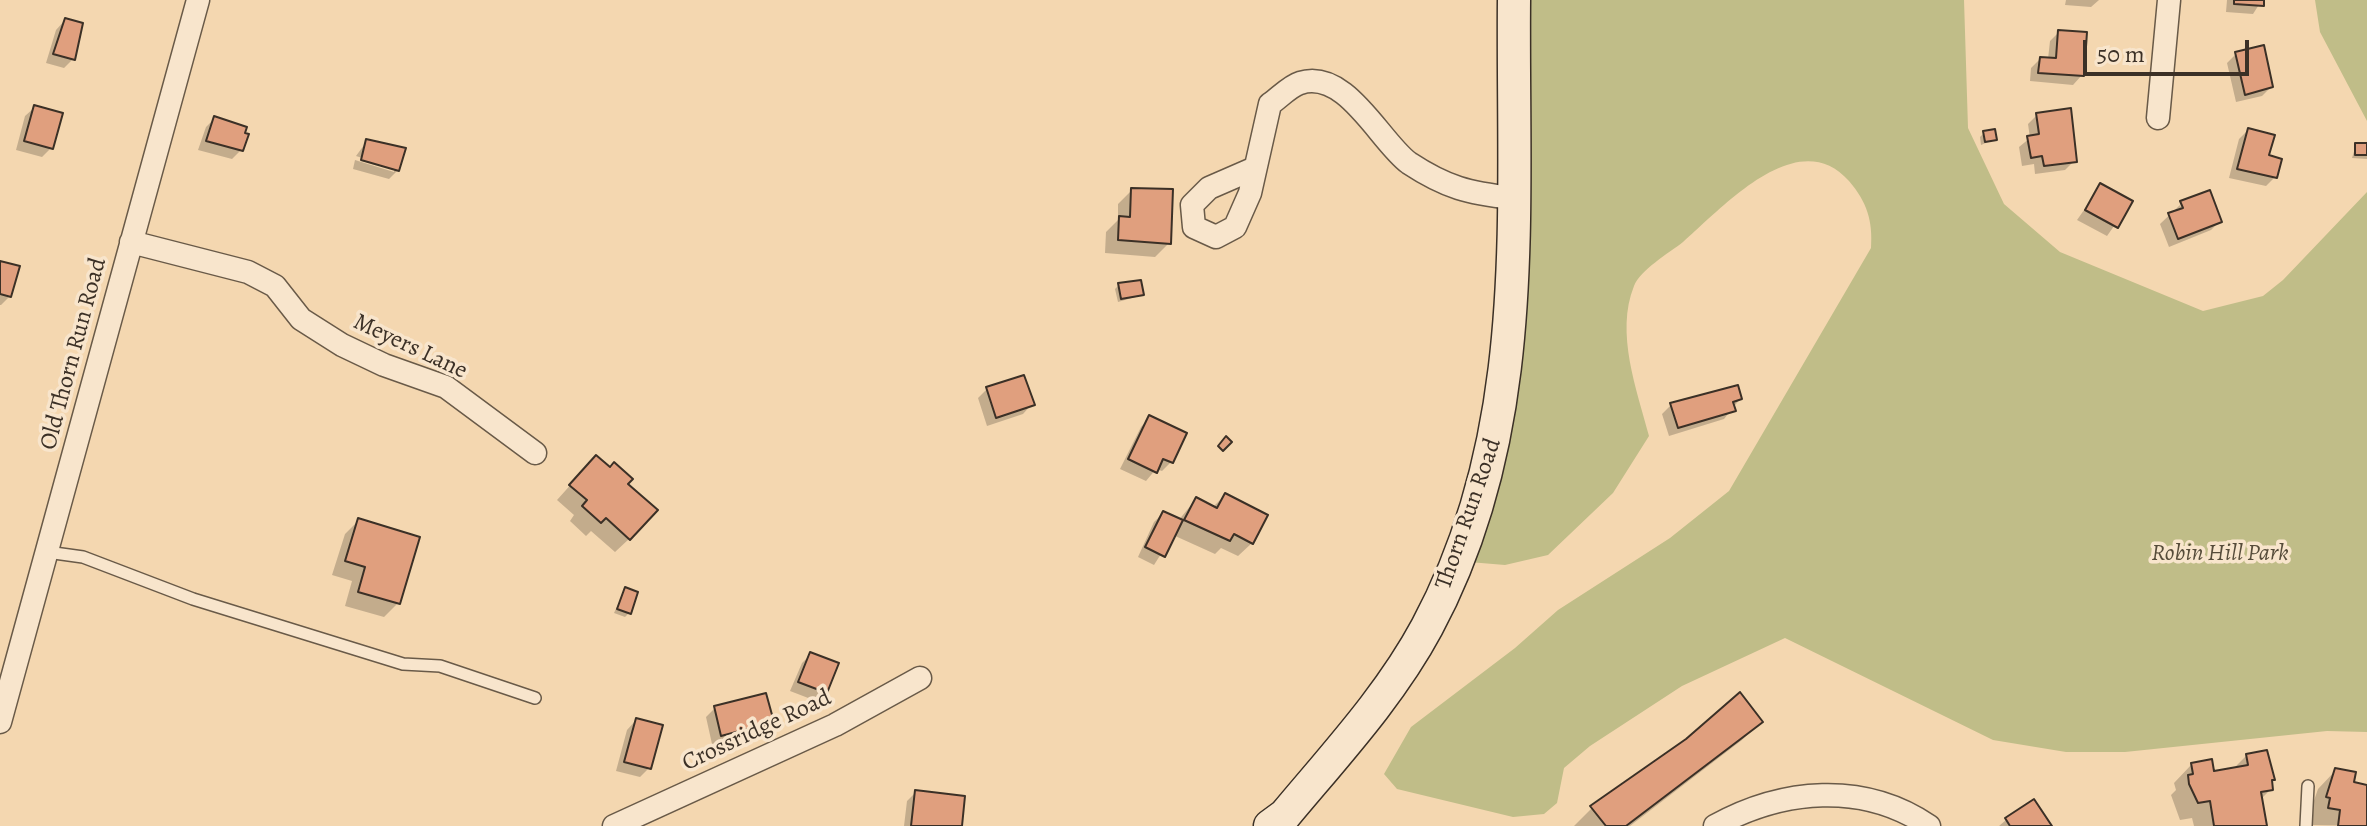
<!DOCTYPE html>
<html>
<head>
<meta charset="utf-8">
<style>
	body { margin:0 }
	#map { position:relative; width:2367px; height:826px; overflow:hidden; background:#f4d7b0; font-family:Alegreya,serif }
	canvas { display:block }
	.scale { position:absolute; left:2083px; top:40px; width:166px; height:36px; box-sizing:border-box; border:4px solid #3b3026; border-top:0; padding-left:10px; font-size:24px; line-height:28px; white-space:nowrap; color:#3b3026; -webkit-text-stroke:6px #f8e5cc; paint-order:stroke }
</style>
</head>
<body>
<div id="map">
<canvas width="2367" height="826"></canvas>
<div class="scale">50 m</div>
</div>
<script>
const c = document.querySelector('canvas').getContext('2d');
c.lineJoin = 'round';
function paint(path, color) { c.fillStyle = color; c.fill(path, 'evenodd'); }
function strokePath(path, color, width, dash) { c.strokeStyle = color; c.lineWidth = width; c.lineCap = dash ? 'butt' : 'round'; c.setLineDash(dash || []); c.stroke(path); }
function label(font, color, halo, rows, align = 'center') {
  c.font = font + ' Alegreya,serif'; c.lineWidth = 7; c.setLineDash([]); c.textBaseline = 'middle'; c.strokeStyle = halo; c.fillStyle = color; for (const [text, x, y, turn = 0] of rows) {
    c.save(); c.translate(x, y); c.rotate((+turn || 0) * Math.PI / 180); c.textAlign = isNaN(turn) ? turn : align; if (halo) c.strokeText(text, 0, 0); c.fillText(text, 0, 0); c.restore();
  }
}
paint(new Path2D(`
	M1514 0H1964L1968 128 2004 204 2060 252 2203 311 2263 296 2283 280 2367 192V732L2327 731 2125 752H2066L1993 740 1785 638 1682 686 1590 746 1564 768 1557 803 1544 814 1513 817 1397 789 1384 774 1411 727 1515 648 1558 610 1670 538 1729 491 1871 248C1873 221 1867 202 1849 181 1798 123 1723 207 1683 242 1669 253 1640 270 1634 286 1615 333 1637 390 1649 436L1613 493 1548 555 1505 565 1457 561 1487 475Z
	M2315 0H2367V121L2320 32Z`), '#c0bd88');
paint(new Path2D(`
	M2066 0H2099L2091 7 2065 5Z
	M2227 0H2262L2253 14 2226 12Z
	M65 20 73 59 64 68 46 63 56 30Z
	M2059 32 2082 75 2073 85 2030 81 2031 68 2040 59H2048L2050 41Z
	M2236 54 2271 87 2262 96 2236 102 2227 63Z
	M35 107 51 148 42 157 16 150 25 116Z
	M2037 115 2074 161 2065 170 2035 174 2034 164 2022 166 2019 147 2030 138 2028 124Z
	M215 118 241 150 232 159 198 150 206 127Z
	M2248 130 2267 157 2275 177 2266 186 2229 178 2239 139Z
	M1984 133 1995 139 1981 145 1980 137Z
	M367 141 398 170 389 179 353 169 355 160 394 172V168L356 156Z
	M2356 145H2367V159L2352 158Z
	M2101 186 2131 202 2107 236 2077 220Z
	M1132 190 1169 243 1155 257 1105 253 1106 232 1118 220V204Z
	M2182 203 2220 221 2211 230 2169 247 2160 224 2180 205 2185 218Z
	M0 263 10 296 1 305H0Z
	M1119 285 1142 295 1118 302 1115 289Z
	M987 389 1032 404 1023 414 987 426 978 398Z
	M1740 399 1724 419 1669 436 1662 414 1671 405Z
	M1150 417 1184 434 1171 462 1162 471 1156 469 1146 481 1120 469 1141 427Z
	M583 471 626 484 629 539 615 552 591 531 586 536 570 521 574 515 557 500Z
	M1225 495 1252 543 1238 556 1221 548 1215 554 1173 535 1154 565 1138 557 1154 522 1163 513 1178 521 1196 499 1212 508Z
	M358 521 398 603 384 617 345 606 352 581 332 575 345 534Z
	M625 589 629 613 625 617 614 613Z
	M811 654 825 692 816 701 790 691 802 663Z
	M715 708 771 722 762 731 712 744 706 717Z
	M636 720 649 768 640 777 616 771 627 730Z
	M1760 722 1742 740 1630 826H1574L1592 808Z
	M2247 755 2270 782 2271 789 2260 800 2265 826H2194L2192 818 2180 820 2171 795 2176 790 2174 783 2192 764 2213 773 2232 770Z
	M2336 770 2352 784 2367 787V826L2311 825 2313 815H2309L2318 789Z
	M916 792 960 826H904L907 801Z
	M2034 802 2049 826H1999L2006 820Z`), '#0003');
const building = new Path2D(`
	M2234 0H2264V6L2234 4Z
	M65 18 83 23 75 60 53 54Z
	M2058 30 2087 32 2084 76 2038 73 2040 57 2056 58Z
	M2264 45 2273 87 2245 95 2235 52Z
	M34 105 63 113 53 149 24 141Z
	M2071 108 2077 162 2044 166 2042 156 2031 158 2027 136 2039 134 2036 113Z
	M214 116 247 127 245 133 249 134 243 151 206 141Z
	M2248 128 2275 135 2269 155 2282 159 2277 178 2237 169Z
	M1995 129 1997 140 1985 142 1983 131Z
	M366 139 406 148 399 171 361 160Z
	M2355 143H2367V155H2355Z
	M2100 183 2133 201 2118 228 2085 210Z
	M1131 188 1173 189 1171 244 1118 240 1119 216 1130 217Z
	M2210 190 2222 222 2178 239 2168 213 2183 208 2180 201Z
	M0 261 20 266 11 297 0 294Z
	M1141 280 1144 295 1121 299 1118 283Z
	M1024 375 1035 405 996 418 986 387Z
	M1738 385 1742 399 1733 402 1736 411 1678 428 1670 403Z
	M1149 415 1187 433 1173 463 1163 459 1157 473 1128 459Z
	M1226 436 1232 442 1223 451 1218 446Z
	M596 455 610 467 614 462 633 479 628 484 658 510 630 540 606 518 601 523 582 506 587 500 569 485Z
	M1225 493 1268 515 1253 544 1234 534 1230 541 1184 520 1196 497 1217 508Z
	M1163 511 1183 520 1165 557 1145 547Z
	M358 518 420 537 400 604 358 592 365 567 345 561Z
	M625 587 638 592 631 614 617 609Z
	M810 652 839 663 827 693 798 682Z
	M1740 692 1763 722 1626 826H1606L1590 806 1686 739Z
	M766 693 774 722 721 736 714 706Z
	M636 718 663 725 651 769 624 762Z
	M2267 750 2275 780H2272L2273 790 2261 792 2267 826H2214L2210 801 2198 803 2189 784 2188 775 2193 774 2191 763 2212 759 2214 771 2248 765 2246 754Z
	M2335 768 2356 772 2354 782 2367 785V826H2338L2340 810 2328 808 2330 798 2326 797Z
	M915 790 965 796 962 826H911Z
	M2034 799 2052 826H2010L2005 818Z`);
paint(building, '#e09f7e');
strokePath(building, '#3b3026', 2);
const lane = new Path2D(`
	M47 552 83 557 193 599 403 664 440 666 535 698
	M2306 826 2308 786`);
const street = new Path2D(`
	M2158 118 2169 0
	M1255 168 1209 188 1192 205 1194 227 1216 237 1235 227 1250 193 1270 104C1279 98 1290 86 1300 83 1346 68 1380 142 1409 163 1447 188 1469 193 1512 198
	M131 242 248 272 275 286 301 319 342 345 384 365 446 387 535 453
	M0 722 198 0
	M614 826 835 725 920 678
	M1715 826C1782 789 1863 781 1929 826`);
const secondary = new Path2D(`
	M1270 826 1285 815C1335 755 1390 696 1427 627 1533 430 1512 215 1514 0`);
strokePath(lane, '#695a48', 14);
strokePath(street, '#695a48', 25);
strokePath(secondary, '#3b3026', 35);
strokePath(lane, '#f8e5cc', 11);
strokePath(street, '#f8e5cc', 22);
strokePath(secondary, '#f8e5cc', 32);
label('24px', '#3b3026', '#f8e5cc', [
	["Meyers Lane",410,347,25],
	["Old Thorn Run Road",74,354,-75],
	["Thorn Run Road",1469,514,-71],
	["Crossridge Road",757,731,-25]
]);
label('italic 24px', '#564c3a', '#f8e5cc', [
	["Robin Hill Park",2220,554]
]);
</script>
</body>
</html>
